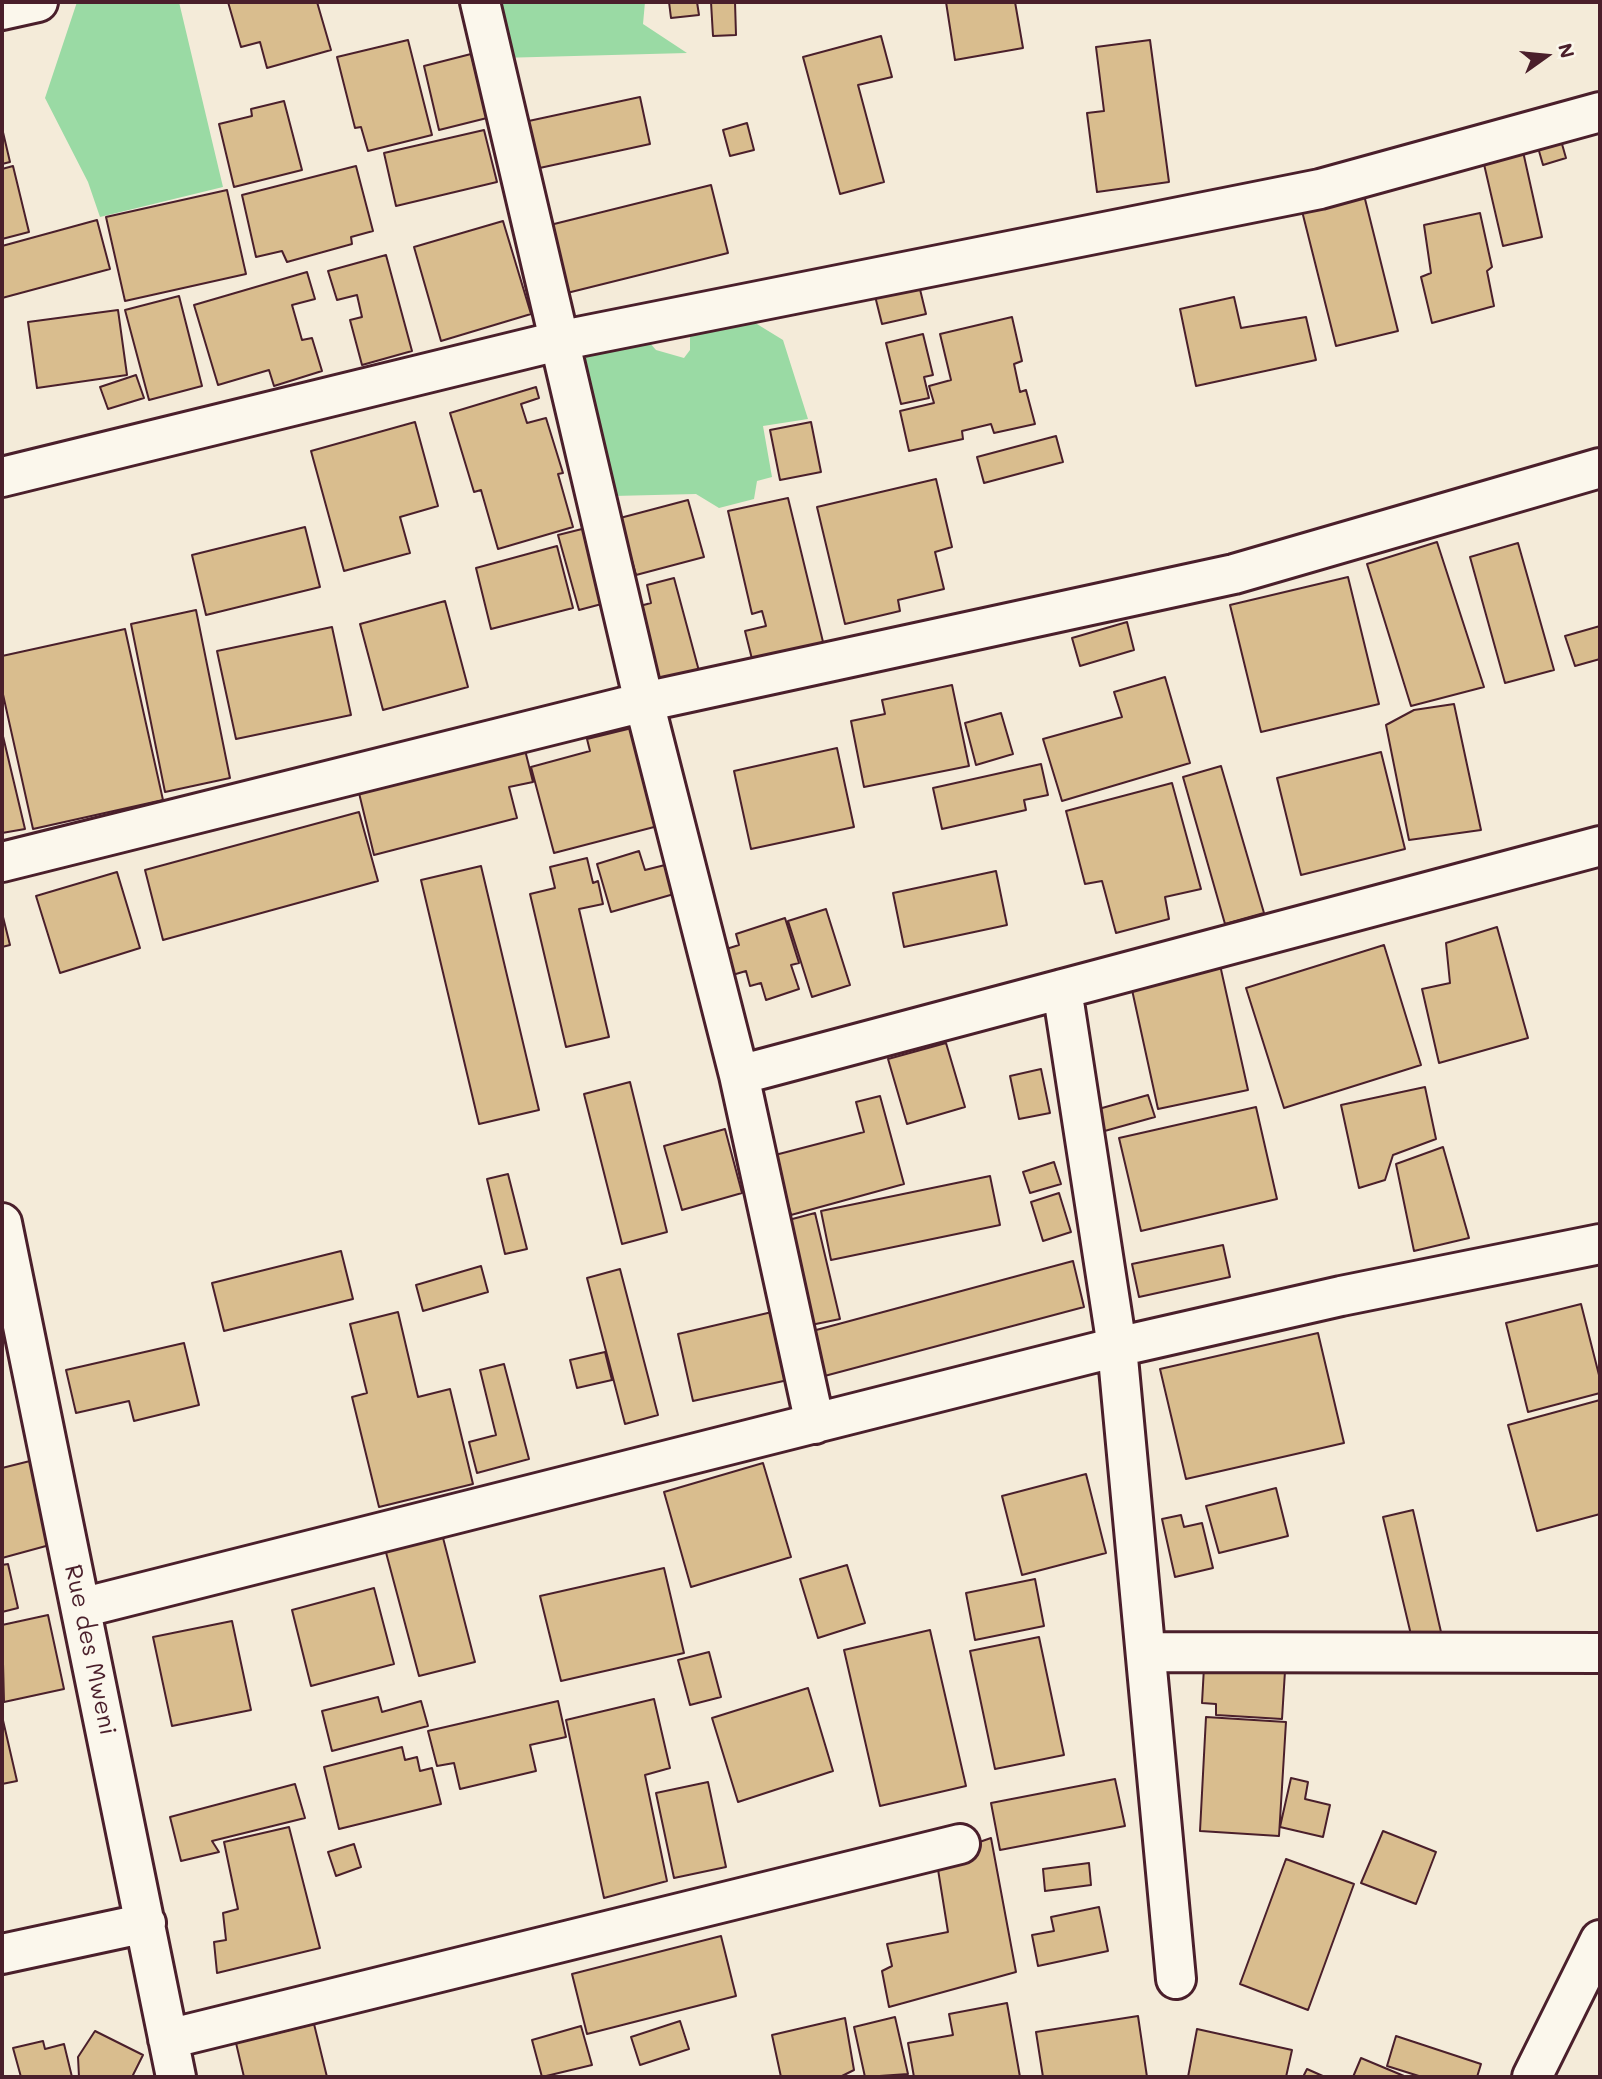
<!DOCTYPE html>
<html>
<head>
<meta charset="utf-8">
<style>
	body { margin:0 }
	#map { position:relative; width:1602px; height:2079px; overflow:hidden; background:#f4ebd9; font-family:Mali,sans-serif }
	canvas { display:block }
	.frame { position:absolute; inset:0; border:4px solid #4a1f2b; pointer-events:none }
	.north { position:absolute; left:1511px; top:21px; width:70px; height:70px; -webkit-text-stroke:5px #fbf7ec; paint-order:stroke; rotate:75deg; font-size:19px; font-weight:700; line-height:28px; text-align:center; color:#4a1f2b }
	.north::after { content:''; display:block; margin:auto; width:24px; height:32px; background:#4a1f2b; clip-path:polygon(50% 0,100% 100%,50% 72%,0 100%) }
</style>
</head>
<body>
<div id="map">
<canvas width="1602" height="2079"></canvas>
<div class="frame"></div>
<div class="north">N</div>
</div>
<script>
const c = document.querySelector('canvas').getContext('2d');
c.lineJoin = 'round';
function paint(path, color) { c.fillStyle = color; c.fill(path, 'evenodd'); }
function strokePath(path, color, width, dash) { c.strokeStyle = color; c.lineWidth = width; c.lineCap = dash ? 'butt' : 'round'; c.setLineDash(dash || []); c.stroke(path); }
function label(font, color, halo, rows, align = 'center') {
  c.font = font + ' Mali,sans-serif'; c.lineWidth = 7; c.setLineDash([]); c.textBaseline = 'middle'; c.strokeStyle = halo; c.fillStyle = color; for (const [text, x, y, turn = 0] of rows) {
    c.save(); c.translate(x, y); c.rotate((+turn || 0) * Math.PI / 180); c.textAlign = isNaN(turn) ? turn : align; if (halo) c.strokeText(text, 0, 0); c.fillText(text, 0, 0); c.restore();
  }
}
paint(new Path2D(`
	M77 2H179L223 187 100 217 88 182 45 98Z
	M485 2H645L643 24 687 53 499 58Z
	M752 321 783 340 808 419 763 426 772 477 757 481 754 499 719 508 696 494 613 496 575 342H649L656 350 684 358 690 350V323Z`), '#9adaa4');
const building = new Path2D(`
	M228 2H317L331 50 267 68 260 42 241 47Z
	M669 2H697L699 15 671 18Z
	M711 2H735L736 35 713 36Z
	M946 2H1015L1023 48 955 60Z
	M881 36 892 77 858 85 884 182 840 194 803 57Z
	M408 40 432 135 368 151 361 127 355 128 337 57Z
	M1150 40 1169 182 1097 192 1087 113 1104 111 1096 47Z
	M471 54 487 118 439 130 424 66Z
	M640 97 650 144 535 169 524 122Z
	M284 101 302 170 234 187 219 124 252 116 251 109Z
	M747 123 754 150 730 156 723 130Z
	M2 128 10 162 2 164Z
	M484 130 497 182 396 206 384 153Z
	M1558 130 1566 158 1543 165 1535 137Z
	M1520 138 1542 237 1503 246 1480 147Z
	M13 166 29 232 2 239V169Z
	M356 166 373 231 351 237 352 244 287 262 282 251 256 257 242 195Z
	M711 185 728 253 567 293 550 225Z
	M227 190 246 274 125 301 106 217Z
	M1364 195 1398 331 1336 346 1302 211Z
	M1480 213 1492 267 1487 271 1494 306 1432 323 1421 277 1431 273 1424 225Z
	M97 220 110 269 2 298V246Z
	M503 221 531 314 441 341 414 247Z
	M386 255 412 351 362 365 350 320 362 317 357 295 337 300 328 271Z
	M307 272 315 299 292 305 302 340 312 338 322 371 274 386 269 370 218 385 194 305Z
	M917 277 926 314 882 324 873 288Z
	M179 296 202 386 149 400 125 310Z
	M1234 297 1241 328 1306 317 1316 360 1196 386 1180 309Z
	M118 310 127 375 37 388 28 322Z
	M1012 317 1022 361 1014 364 1020 392 1026 390 1035 424 994 433 991 424 962 431 963 439 909 451 900 411 934 403 929 386 951 380 940 334Z
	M923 334 933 375 924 377 929 398 901 404 886 343Z
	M136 375 144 398 108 409 100 387Z
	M536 387 539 398 521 404 527 423 546 418 563 473 558 474 573 527 498 549 481 490 474 492 450 413Z
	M415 422 438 506 400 517 410 553 344 571 311 451Z
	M811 422 821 472 780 480 770 430Z
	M1056 436 1063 462 984 483 977 457Z
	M936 479 952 547 935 552 944 589 898 600 900 611 845 624 817 507Z
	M788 498 824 646 753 663 745 631 766 626 762 611 752 614 728 511Z
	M688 500 704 557 636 575 620 518Z
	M594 526 613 601 579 610 558 535Z
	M305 527 320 587 206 615 192 555Z
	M1437 542 1484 687 1411 706 1367 564Z
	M1518 543 1554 670 1505 683 1470 557Z
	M557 546 573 608 491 629 476 568Z
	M1348 577 1379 704 1261 732 1230 605Z
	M674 578 699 671 655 682 636 607 651 603 647 585Z
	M445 601 468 687 383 710 360 624Z
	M196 610 230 778 165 792 131 624Z
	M1127 622 1134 650 1080 666 1072 638Z
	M1600 626V659L1575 666 1565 636Z
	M332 627 351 715 236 739 217 651Z
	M125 629 163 800 33 829 2 690V656Z
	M1165 677 1190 763 1062 801 1043 739 1122 717 1114 692Z
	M952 685 969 766 864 787 851 721 885 714 882 700Z
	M1454 704 1481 830 1409 840 1386 725 1414 710Z
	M1001 713 1013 754 976 765 965 723Z
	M632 728 658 826 554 853 531 767 590 751 587 739Z
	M2 732 25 829 2 833Z
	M837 748 854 827 751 849 734 771Z
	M525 750 533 782 509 787 517 818 374 855 359 793Z
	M1381 752 1405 849 1301 875 1277 778Z
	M1041 764 1048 795 1024 800 1026 810 942 829 933 788Z
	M1221 766 1264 913 1225 924 1183 777Z
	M1172 783 1201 889 1165 897 1169 919 1116 933 1102 881 1085 884 1066 811Z
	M359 812 378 881 163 940 145 870Z
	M639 851 645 870 665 865 674 894 611 912 597 864Z
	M587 858 593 883 598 881 603 904 579 909 609 1037 566 1047 530 894 555 888 550 867Z
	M481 866 539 1110 479 1124 421 880Z
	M996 871 1007 925 904 947 893 893Z
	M117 872 140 948 60 973 36 896Z
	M826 909 850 985 812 997 788 921Z
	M2 913 10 945 2 947Z
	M785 918 799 963 791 965 799 989 766 1000 761 983 750 986 746 971 729 976 720 951 739 945 736 934Z
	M1497 927 1528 1038 1439 1063 1422 989 1450 983 1446 943Z
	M1384 945 1421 1065 1284 1108 1246 988Z
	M1218 956 1248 1090 1158 1109 1129 976Z
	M946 1043 965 1107 907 1124 888 1059Z
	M1041 1069 1050 1113 1019 1119 1010 1076Z
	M630 1082 667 1232 622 1244 584 1094Z
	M1425 1087 1436 1139 1393 1155 1385 1180 1359 1188 1341 1105Z
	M1148 1095 1155 1117 1101 1132 1095 1110Z
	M880 1096 904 1184 791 1215 775 1155 864 1132 856 1102Z
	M1256 1107 1277 1199 1141 1231 1119 1138Z
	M725 1129 742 1193 682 1210 664 1146Z
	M1443 1147 1469 1238 1414 1251 1396 1164Z
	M1054 1162 1061 1184 1030 1193 1023 1172Z
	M508 1174 527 1249 505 1254 487 1179Z
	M990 1176 1000 1225 831 1260 821 1211Z
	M1059 1193 1071 1232 1043 1241 1031 1202Z
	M815 1213 840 1319 806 1326 781 1222Z
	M1223 1245 1230 1277 1139 1297 1132 1264Z
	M341 1251 353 1299 224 1331 212 1283Z
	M1073 1261 1084 1307 817 1378 805 1333Z
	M481 1266 488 1292 423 1311 416 1285Z
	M620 1269 658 1415 625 1424 587 1278Z
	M1581 1304 1600 1379V1393L1528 1412 1506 1323Z
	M398 1312 418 1397 450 1389 473 1484 379 1507 352 1397 367 1393 350 1324Z
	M772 1312 788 1380 693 1401 678 1334Z
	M1318 1333 1344 1443 1186 1479 1160 1369Z
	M184 1343 199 1405 134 1421 129 1401 76 1413 66 1370Z
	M605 1352 612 1380 577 1388 570 1360Z
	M504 1364 529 1459 477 1473 469 1442 496 1435 480 1370Z
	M1600 1400V1514L1537 1531 1508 1425Z
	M34 1460 57 1543 2 1558V1468Z
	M763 1463 791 1557 691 1587 664 1492Z
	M1086 1474 1106 1553 1022 1575 1002 1496Z
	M1276 1488 1288 1536 1219 1553 1206 1506Z
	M1413 1510 1441 1632 1412 1639 1383 1517Z
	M1181 1515 1184 1527 1202 1523 1213 1568 1175 1577 1162 1519Z
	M441 1530 475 1662 419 1676 384 1545Z
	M8 1564 18 1608 2 1612V1565Z
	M847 1565 865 1623 818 1638 800 1579Z
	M664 1568 684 1653 561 1681 540 1596Z
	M1035 1579 1044 1626 975 1640 966 1593Z
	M374 1588 394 1664 311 1686 292 1610Z
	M48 1615 64 1689 4 1702 2 1625Z
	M232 1621 251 1710 172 1726 153 1637Z
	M930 1630 966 1786 880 1806 844 1650Z
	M1039 1637 1064 1755 995 1769 970 1651Z
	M709 1652 721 1697 690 1705 678 1660Z
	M1204 1667 1285 1671 1282 1719 1216 1715V1704L1202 1703Z
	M808 1688 833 1771 738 1802 712 1718Z
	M378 1697 382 1712 421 1701 428 1726 332 1751 322 1711Z
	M654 1699 670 1768 645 1775 667 1881 604 1898 566 1720Z
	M558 1701 566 1737 530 1745 536 1771 460 1789 454 1763 437 1766 428 1731Z
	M2 1716 17 1781 2 1784Z
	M1206 1717 1286 1722 1279 1836 1200 1831Z
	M402 1747 405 1760 417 1757 420 1771 432 1768 441 1804 339 1829 324 1767Z
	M1291 1778 1308 1782 1305 1799 1330 1805 1323 1837 1280 1827Z
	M1115 1779 1125 1826 1000 1850 991 1803Z
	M708 1782 726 1867 674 1878 656 1793Z
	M295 1784 305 1818 212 1841 219 1852 181 1861 170 1817Z
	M289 1827 320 1948 217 1973 214 1942 226 1940 223 1913 238 1909 224 1842Z
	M1383 1831 1436 1852 1416 1904 1361 1883Z
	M991 1838 1016 1972 889 2007 882 1971 892 1966 887 1944 948 1932 936 1857Z
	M354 1844 361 1867 336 1876 328 1852Z
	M1286 1859 1354 1884 1308 2010 1240 1984Z
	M1089 1863 1091 1885 1045 1891 1043 1869Z
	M1099 1907 1108 1951 1038 1966 1032 1935 1054 1931 1051 1917Z
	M721 1936 736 1996 587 2034 572 1974Z
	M1007 2003 1020 2077H914L908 2043 953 2035 949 2014Z
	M1138 2016 1147 2077H1043L1036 2032Z
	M895 2017 908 2074 865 2077 854 2027Z
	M845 2018 854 2070 840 2077H781L772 2035Z
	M680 2021 689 2049 640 2065 631 2037Z
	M314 2024 327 2077H244L236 2043Z
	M581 2026 592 2065 542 2077 532 2040Z
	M1197 2029 1292 2050 1286 2077H1188Z
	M95 2031 143 2055 132 2077H79L78 2057Z
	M1396 2036 1481 2064 1477 2077H1422L1387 2066Z
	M43 2041 45 2049 64 2044 72 2077H21L13 2048Z
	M1361 2058 1404 2076 1403 2077H1353Z
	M1307 2069 1325 2077H1303Z`);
paint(building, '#d9bd8e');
strokePath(building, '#4a1f2b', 2);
const minor = new Path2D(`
	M480 2 644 702 739 1075 815 1424
	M2 10 38 2
	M2 477 558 341 1320 189 1600 112
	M2 862 644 702 1234 574 1600 468
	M1062 989 1117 1347 1176 1979
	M739 1075 1600 846
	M2 1223 176 2077
	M81 1608 1117 1347 1341 1296 1600 1244
	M1146 1652 1600 1653
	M2 1954 146 1923
	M168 2039 960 1844
	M1532 2077 1600 1940`);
strokePath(minor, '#4a1f2b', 44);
strokePath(minor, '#fbf7ec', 38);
label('24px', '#4a1f2b', '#fbf7ec', [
	["Rue des Mweni",90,1650,78]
]);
</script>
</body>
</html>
